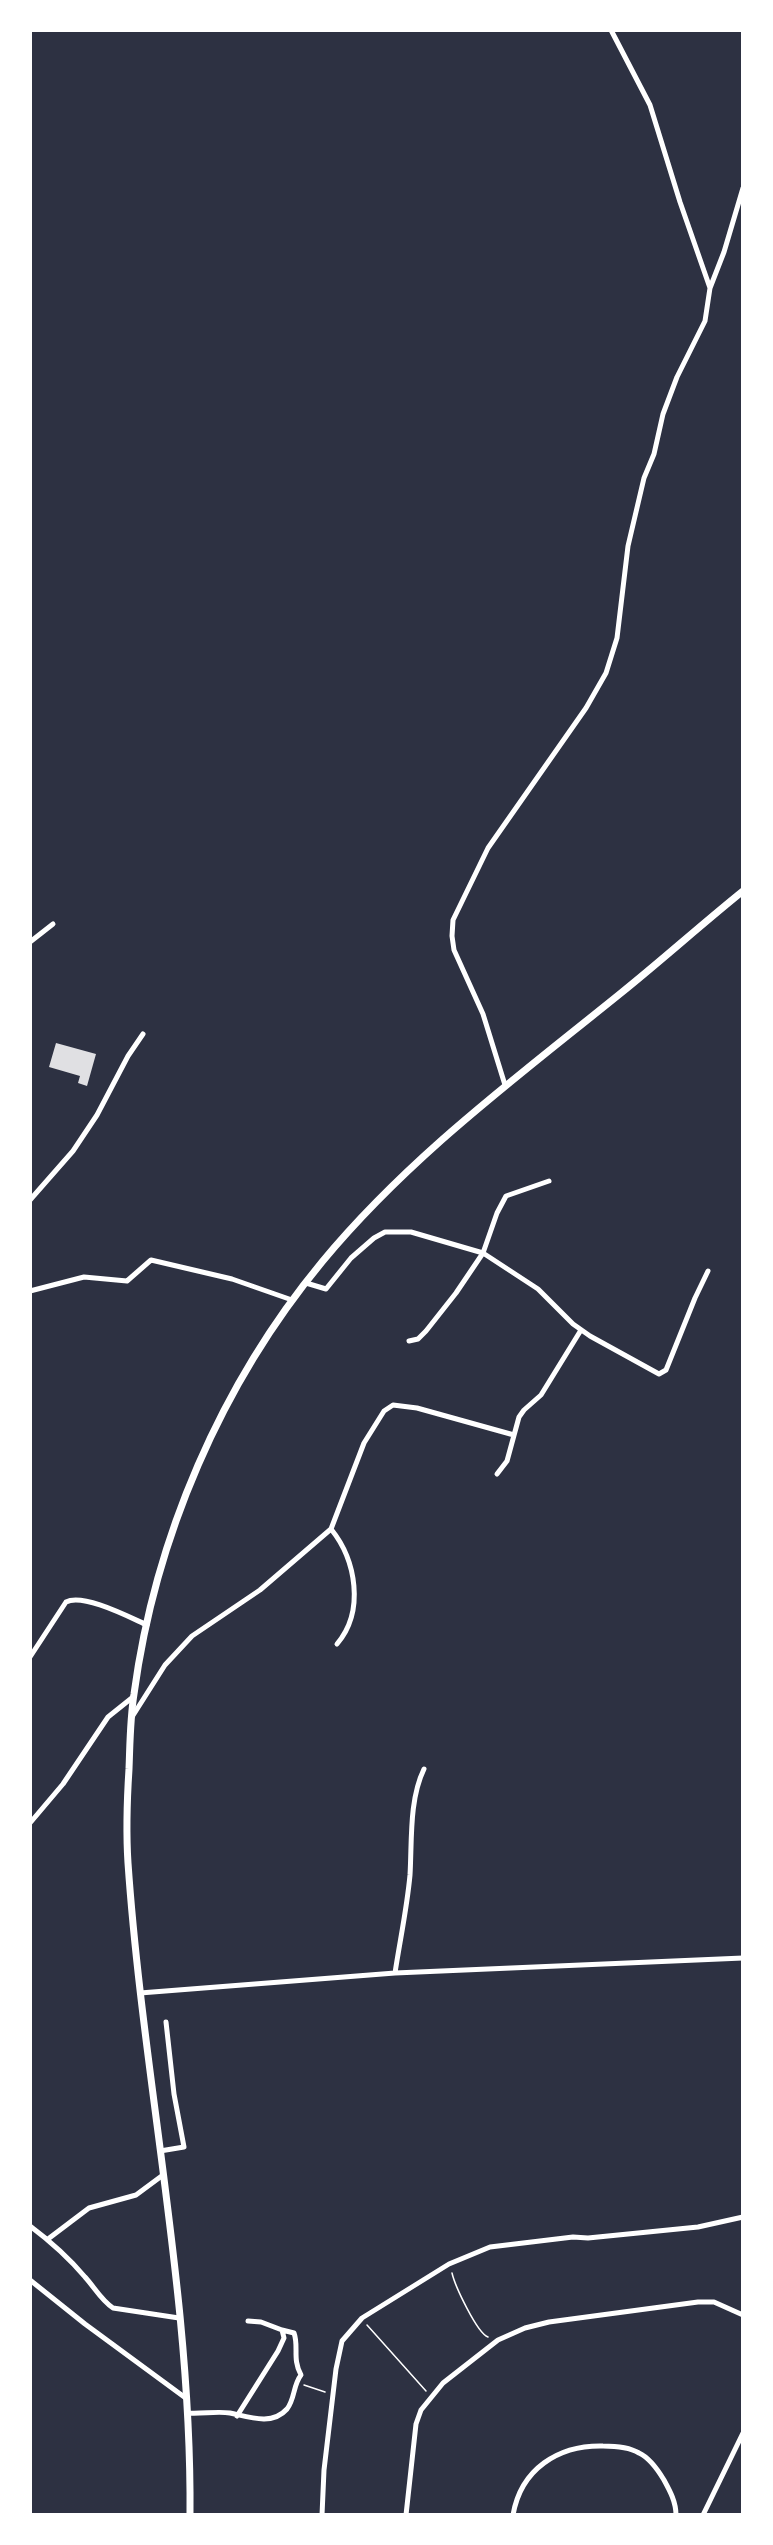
<!DOCTYPE html>
<html>
<head>
<meta charset="utf-8">
<style>
	body { margin:0 }
	#map { position:relative; width:773px; height:2545px; overflow:hidden; background:#2d3142; font-family:"Open Sans",sans-serif }
	canvas { display:block }
	.frame { position:absolute; inset:0; border:32px solid #fff; pointer-events:none }
</style>
</head>
<body>
<div id="map">
<canvas width="773" height="2545"></canvas>
<div class="frame"></div>
</div>
<script>
const c = document.querySelector('canvas').getContext('2d');
c.lineJoin = 'round';
function paint(path, color) { c.fillStyle = color; c.fill(path, 'evenodd'); }
function strokePath(path, color, width, dash) { c.strokeStyle = color; c.lineWidth = width; c.lineCap = dash ? 'butt' : 'round'; c.setLineDash(dash || []); c.stroke(path); }
paint(new Path2D(`
	M56 1043 96 1054 87 1086 78 1083 80 1076 49 1067Z`), '#e0e0e3');
strokePath(new Path2D(`
	M452 2273C455 2286 477 2333 488 2337
	M367 2325 426 2391
	M304 2385 325 2392`), '#fff', 1.5);
strokePath(new Path2D(`
	M611 30 650 105 680 202 710 288
	M30 942 53 924
	M505 1085 483 1014 454 950 452 936 453 920 488 848 586 708 606 673 617 638 628 546 644 478 654 454 663 414 677 377 705 321 710 288 724 252 743 188
	M30 1200 73 1151 97 1115 128 1056 143 1034
	M306 1283 326 1289 351 1258 374 1238 385 1232H411L483 1253 538 1289 573 1324 590 1336 659 1374 666 1370 695 1298 708 1271
	M30 1291 84 1277 127 1281 151 1260 232 1279 292 1300
	M409 1341 418 1339 426 1331 456 1293 483 1253 497 1213 506 1196 549 1181
	M497 1474 507 1461 519 1417 524 1410 541 1395 581 1330
	M331 1529C356 1560 365 1611 337 1644
	M30 1657 66 1602C83 1593 129 1617 147 1625
	M132 1717 165 1665 192 1636 260 1590 331 1529 364 1443 384 1411 393 1405 417 1408 514 1435
	M30 1823 63 1784 108 1717 133 1697
	M395 1973C400 1940 407 1908 410 1875 412 1841 409 1800 424 1769
	M140 1993 395 1973 743 1958
	M160 2151 184 2147 174 2094 166 2022
	M30 2226C50 2241 69 2258 85 2277 95 2288 101 2300 113 2308L179 2318
	M48 2239 89 2208 136 2195 163 2175
	M30 2280 85 2324 187 2399
	M188 2413C202 2414 217 2411 230 2413 249 2417 272 2426 287 2409 295 2399 293 2385 301 2375 292 2359 299 2346 294 2333L282 2330
	M237 2416 278 2351 284 2338 282 2330 261 2322 248 2321
	M322 2515 324 2470 336 2369 342 2341 362 2318 449 2264 490 2247 573 2237 588 2238 698 2227 743 2217
	M406 2515 416 2424 421 2410 443 2383 498 2340 525 2328 549 2322 698 2302H714L743 2315
	M513 2515C521 2469 558 2445 603 2446 615 2446 629 2447 639 2453 650 2458 658 2470 664 2480 670 2491 676 2502 676 2515
	M703 2515 743 2433`), '#fff', 5);
strokePath(new Path2D(`
	M190 2515C192 2298 143 2080 128 1863 126 1832 127 1800 129 1769 130 1744 130 1719 134 1694 155 1538 221 1384 322 1262 409 1157 516 1078 621 993 662 960 702 924 743 891`), '#fff', 7);
</script>
</body>
</html>
